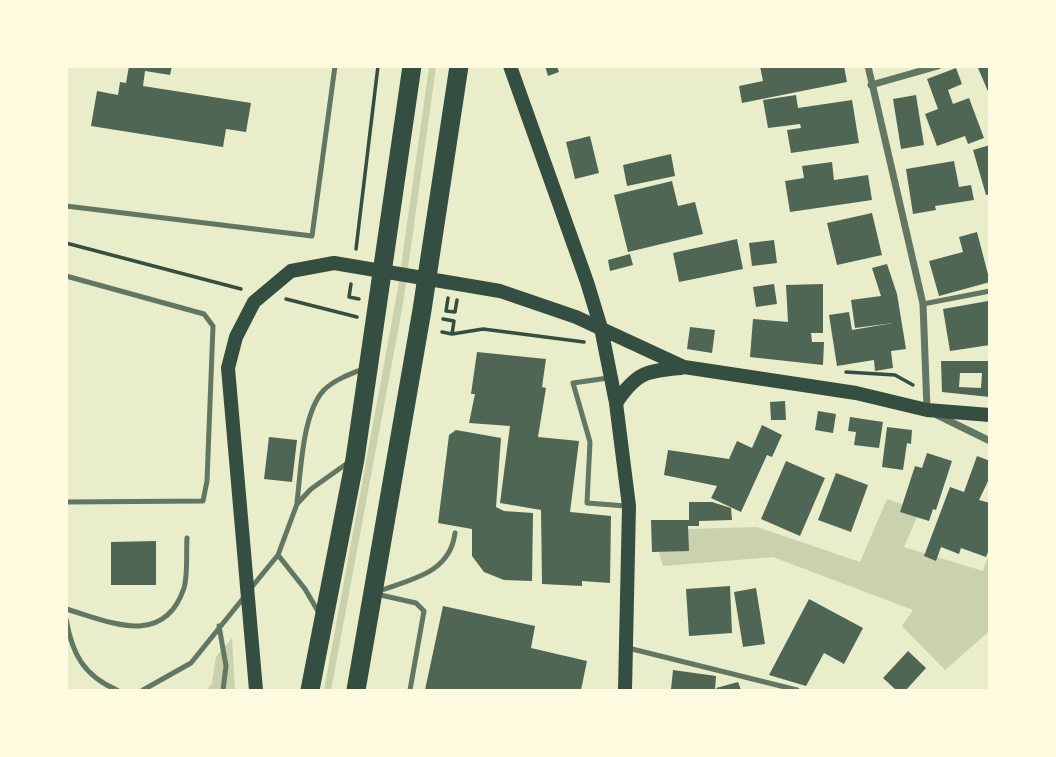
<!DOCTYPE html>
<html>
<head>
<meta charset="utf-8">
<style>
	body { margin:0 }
	#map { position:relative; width:1056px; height:757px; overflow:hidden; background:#e9edc9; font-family:Roboto,sans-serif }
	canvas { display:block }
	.frame { position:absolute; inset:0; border:68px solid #fefae0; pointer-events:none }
</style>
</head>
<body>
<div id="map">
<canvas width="1056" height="757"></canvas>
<div class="frame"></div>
</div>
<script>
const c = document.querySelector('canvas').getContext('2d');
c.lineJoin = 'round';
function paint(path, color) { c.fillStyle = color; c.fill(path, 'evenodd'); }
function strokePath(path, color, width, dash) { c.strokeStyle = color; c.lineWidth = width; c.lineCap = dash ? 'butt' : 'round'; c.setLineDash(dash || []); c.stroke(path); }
paint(new Path2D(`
	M429 67H436L403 304 331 690H324L398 288Z
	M887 499 920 510 904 547 983 571 989 553V635L987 633 945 670 902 626 913 610 773 557 663 566 652 530 757 527 860 562Z
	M232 638 235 690H207L212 683 216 657Z`), '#cad2ad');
paint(new Path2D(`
	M129 66H172L170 75 145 71 143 86 251 103 246 132 226 129 223 147 91 126 97 91 118 95 120 82 126 83Z
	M545 66H557L559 72 548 76Z
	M760 66H844L847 82 742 103 739 86 763 81Z
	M981 66H990V96L978 68Z
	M956 68 962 84 948 90 953 104 969 98 984 138 968 144 965 136 937 146 925 114 938 109 927 79Z
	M796 95 798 108 852 100 859 143 791 153 787 130 801 128 800 124 768 128 763 100Z
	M916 95 924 145 901 149 893 99Z
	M590 136 599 173 575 179 566 142Z
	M990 145V194L986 195 973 150Z
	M671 154 675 176 627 186 623 165Z
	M954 161 959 187 971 185 974 200 935 206 936 210 913 214 906 169Z
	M832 162 834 180 868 175 872 200 790 212 785 181 804 178 802 166Z
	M672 181 678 206 695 202 703 234 628 252 614 195Z
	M872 213 882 255 837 265 827 223Z
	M977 232 990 282 939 296 929 261 963 252 959 237Z
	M737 239 743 269 679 282 673 253Z
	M774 240 777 263 752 266 749 243Z
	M630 254 633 265 610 271 608 260Z
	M887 264 897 294 906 349 891 351 893 368 875 371 874 360 837 366 829 315 849 312 852 330 893 323 855 328 851 300 881 296 872 268Z
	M774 284 777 304 756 307 753 287Z
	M823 284V333H811L812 342H824L823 365 750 357 753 319 788 322 786 285Z
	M988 301 990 345 950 351 943 309Z
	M690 327 715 330 712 353 687 349Z
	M477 352 546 359 542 387 546 388 538 437 579 441 570 512 611 516 610 583 582 581V586L542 584 541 510 500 503 510 426 469 423 475 394H471Z
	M941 361H990V397L942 392ZM960 373H982L981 388 959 387Z
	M785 401 786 420H771L770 402Z
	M818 411 836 414 833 433 815 430Z
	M850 417 883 422 879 448 854 445 856 432 848 431Z
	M762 425 782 435 772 457 767 455 741 512 711 498 717 486 664 475 668 450 729 459 737 441 752 448Z
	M887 427 912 430 911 444 907 443 903 470 882 467Z
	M456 430 501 438 496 507 504 511 533 513 532 581 504 580 484 572 472 556V529L438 523 449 435Z
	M269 437 297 440 292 482 264 479Z
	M927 453 952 461 936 510 933 509 929 521 900 512 915 466 922 468Z
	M977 456 990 461V477L979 500 990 503V547L986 557 961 548 959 554 941 547 936 561 924 556 950 487 964 492Z
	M786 461 825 478 800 536 761 519Z
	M836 473 868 485 851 532 818 520Z
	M689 502H712L731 508 732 520 699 521V526H688L689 551 652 552 651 520H689Z
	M156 541V585H111V542Z
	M730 586 732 633 689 636 686 589Z
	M756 588 765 644 743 647 734 592Z
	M809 599 863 628 844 664 824 653 806 686 769 675Z
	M443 606 535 626 531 648 587 661 581 690H425Z
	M908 651 926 668 906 690H896L883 678Z
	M673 670 716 676 715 690 671 689Z
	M738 682 741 690H717L716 688Z`), '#4f6655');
strokePath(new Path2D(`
	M66 243 241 289
	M356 249 378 66
	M351 284 349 297 359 299
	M448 298 446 311 455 312 457 300
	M286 299 357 317
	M443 319 454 321 452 334 483 329 584 342
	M442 332 452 334
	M846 372 895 375 913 385`), '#344e41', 3.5);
strokePath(new Path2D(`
	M66 206 312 236 335 66
	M66 276 204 314 213 326 207 481 203 501 66 502
	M923 304 990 291
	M608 378 573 383 590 442 587 503 626 506
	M297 502C301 472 302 413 324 390 334 380 350 374 363 369
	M251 588 278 555
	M379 591C412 579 450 573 455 533
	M376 594 416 603 424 611 410 690
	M66 609C110 622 164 648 184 588 188 574 186 553 187 538
	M319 613 305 589 278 555 297 504 311 489 349 462
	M66 619C72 654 84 676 117 690
	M219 626 226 666 223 690
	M628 648 797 690
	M143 690 191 663 245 596`), '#617663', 5);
strokePath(new Path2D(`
	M868 66 923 304 927 409
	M871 85 938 66
	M937 415 990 441`), '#617663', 7);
strokePath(new Path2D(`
	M510 66 587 282 601 328 616 403 629 506 625 690
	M616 403C636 373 645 371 681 368
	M256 690 228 368 236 337 254 302 291 271 334 263 500 291 576 317 684 367 856 393 927 410 990 415`), '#344e41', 14);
strokePath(new Path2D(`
	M310 690 355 459 412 66
	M356 690 422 310 459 66`), '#344e41', 19);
</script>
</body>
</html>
